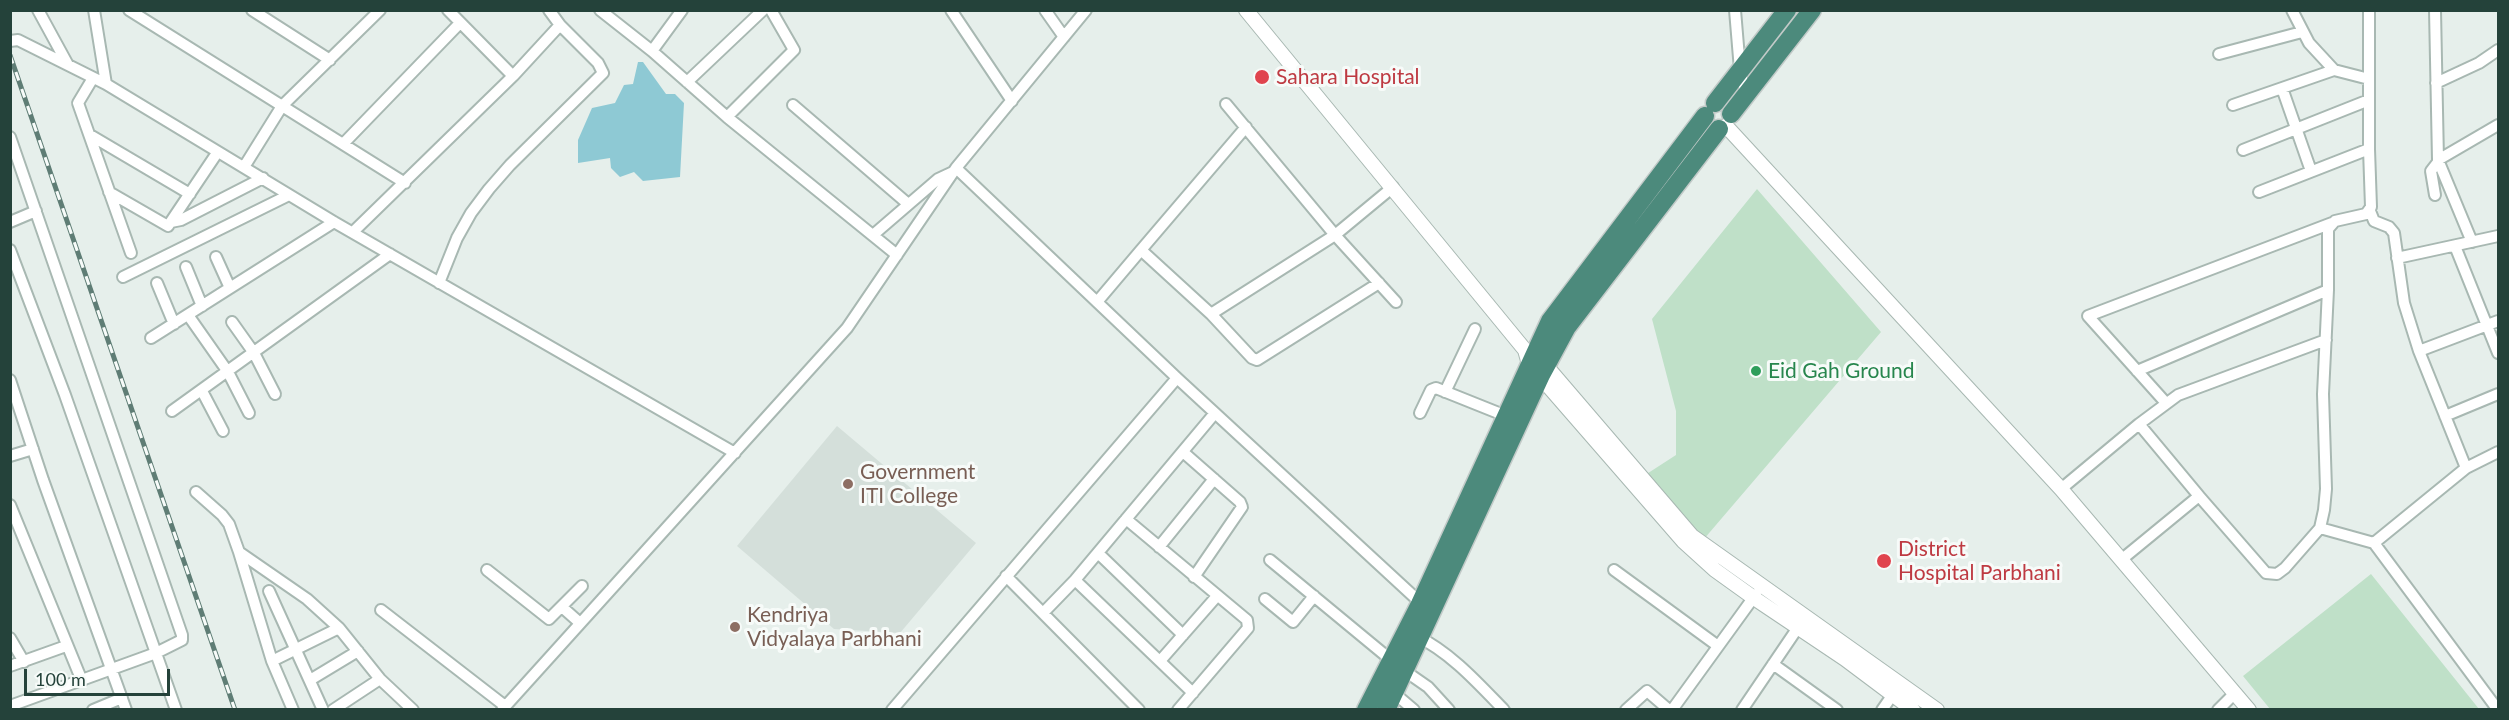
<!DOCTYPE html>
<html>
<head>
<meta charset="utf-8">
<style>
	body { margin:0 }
	#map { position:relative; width:2509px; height:720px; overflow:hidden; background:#e6efeb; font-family:Lato,sans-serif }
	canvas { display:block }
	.frame { position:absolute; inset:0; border:12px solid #24423a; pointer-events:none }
	.scale { position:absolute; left:24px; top:669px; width:146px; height:27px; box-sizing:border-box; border:3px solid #24423a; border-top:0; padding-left:8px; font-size:18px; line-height:21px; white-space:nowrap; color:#24423a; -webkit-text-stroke:4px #f7fbf9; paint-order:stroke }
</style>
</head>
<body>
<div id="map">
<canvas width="2509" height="720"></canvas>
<div class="frame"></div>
<div class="scale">100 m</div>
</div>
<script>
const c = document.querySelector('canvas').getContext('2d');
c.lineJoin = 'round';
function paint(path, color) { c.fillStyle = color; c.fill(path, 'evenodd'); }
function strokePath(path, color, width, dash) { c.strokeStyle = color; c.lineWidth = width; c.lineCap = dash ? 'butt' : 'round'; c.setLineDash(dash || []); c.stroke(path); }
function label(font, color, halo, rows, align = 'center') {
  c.font = font + ' Lato,sans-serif'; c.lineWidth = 6; c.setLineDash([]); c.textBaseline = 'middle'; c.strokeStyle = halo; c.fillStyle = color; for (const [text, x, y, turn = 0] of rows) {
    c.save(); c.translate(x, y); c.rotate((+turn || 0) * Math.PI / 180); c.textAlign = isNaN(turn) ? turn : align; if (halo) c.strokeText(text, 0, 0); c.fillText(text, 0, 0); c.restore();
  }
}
paint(new Path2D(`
	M837 426 976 543 900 633 834 629 737 546Z`), '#d4dfda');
paint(new Path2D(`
	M1757 189 1881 332 1704 539 1642 477 1676 455V411L1652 319Z
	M2371 574 2479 709H2270L2243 676Z`), '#bfe0c8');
paint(new Path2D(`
	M638 62H643L666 94H675L684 103 680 177 643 181 634 172 620 177 611 168 610 158 578 163V140L592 108 615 103 624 85 633 84Z`), '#8ec9d4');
const minor = new Path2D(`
	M38 10 68 65
	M94 10 106 84
	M129 10 405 183
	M252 10 330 60
	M448 10 513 76
	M600 10 652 51 727 117 897 255
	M951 10 1012 101
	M1045 10 1064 37
	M1086 10 956 168 1177 378 1423 605
	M1735 10 1740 70 1746 94
	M2292 10 2309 43 2334 70 2369 79
	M2435 10 2438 160 2498 125
	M10 41 18 40 106 84 334 222 735 453
	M652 51 682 10
	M2219 54 2302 32
	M93 78 78 103 131 253
	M687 82 763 10
	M2436 83 2479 63 2498 50
	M2282 88 2311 171
	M1226 104 1335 235 1396 302
	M793 105 907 203
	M2233 105 2334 70
	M727 117 794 50 771 10
	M90 135 190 194
	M10 137 182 635V640L156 653 10 706
	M343 144 460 23
	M2243 150 2369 100
	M2438 160 2472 242
	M244 167 282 106 380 10
	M109 192 168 226 217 153
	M2259 192 2369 149
	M2435 195 2431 171 2438 162
	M2370 211 2374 221 2389 227 2394 233 2404 303 2419 351 2466 468
	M10 222 36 211
	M171 222 181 220 263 178
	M353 232 513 76 560 25 549 10
	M873 235 938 179 953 172
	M2455 246 2498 353
	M10 250 65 395 176 710
	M1141 250 1246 127
	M216 257 230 288
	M2397 258 2498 236
	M186 267 202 306
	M123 277 289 195
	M157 283 174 324
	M439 283 457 238 471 213 489 189 510 165 603 73 598 63 560 25
	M1097 302 1141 250 1211 314 1335 235 1393 187
	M1211 314 1252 358 1257 360 1379 283
	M188 315 228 372 249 413
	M232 322 254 353 275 394
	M151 338 334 222
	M2419 351 2498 321
	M2137 371 2328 290
	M10 380 43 480 126 710
	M202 391 223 431
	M1445 392 1475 329
	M2166 403 2088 316 2332 223
	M172 411 390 254
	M1420 413 1431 390 1436 388 1506 416
	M2445 416 2498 394
	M1183 452 1240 502 1242 507 1194 577
	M10 456 33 449
	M2061 489 2139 424
	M196 492 222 515 229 524 239 552 272 661 293 710
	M2199 496 2139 424 2178 395 2326 340
	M10 505 82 681
	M1126 519 1247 620 1248 628 1178 710
	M2320 528 2374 543 2466 468 2498 452
	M2374 543 2498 710
	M1159 547 1214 479
	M239 552 307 599 339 628 380 679 413 710
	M1098 553 1183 635
	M1270 560 1391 660
	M2121 560 2199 496 2266 573 2277 574 2285 568 2320 528 2324 510 2326 489 2323 394 2328 290V229L2335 221 2366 214 2371 207 2369 149V10
	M487 570 549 619 582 586
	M1614 570 1718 646
	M1006 576 1139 710
	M1075 580 1193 693
	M269 591 323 710
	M1265 599 1293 622 1314 596
	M562 607 580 623
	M381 610 505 706
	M1043 613 1075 580 1215 413
	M1415 635C1451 653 1476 681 1504 710
	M10 638 24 662
	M272 661 339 628
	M1160 661 1217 596
	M1773 664 1837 710
	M10 666 66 646
	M1405 671 1428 687 1449 710
	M310 680 358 651
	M1394 693 1414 710
	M93 710 122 698
	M333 710 380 679
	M502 710 847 328 956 168
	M892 710 1177 378
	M1626 710 1647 691 1669 710
	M1672 710 1756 594
	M1742 710 1801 623
	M1882 710 1896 690
	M2218 710 2235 693`);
const tertiary = new Path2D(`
	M1246 10 1525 350 1529 364 1683 541 1715 570 1754 598 1845 659 1913 710
	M1726 126 2061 489 2249 710
	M1542 361 1692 536 1937 710`);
const trunk = new Path2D(`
	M1715 103 1787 10
	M1731 114 1812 10
	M1366 710 1420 604 1550 321 1705 116
	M1386 710 1541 375 1567 327 1719 129`);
strokePath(minor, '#a8b8b2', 14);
strokePath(tertiary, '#a8b8b2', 16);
strokePath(trunk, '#c2cac8', 21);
strokePath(minor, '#fff', 10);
strokePath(tertiary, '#fff', 14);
strokePath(trunk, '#4c8a7c', 18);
const rail = new Path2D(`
	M10 55 235 710`);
strokePath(rail, '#5f7d75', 5);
strokePath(rail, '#f7fbf9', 3, [9]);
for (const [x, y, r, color] of [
	[1262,77,8,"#e0444e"],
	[1756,371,6,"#2e9e5b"],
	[848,484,6,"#8d6e63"],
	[1884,561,8,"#e0444e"],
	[735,627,6,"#8d6e63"]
]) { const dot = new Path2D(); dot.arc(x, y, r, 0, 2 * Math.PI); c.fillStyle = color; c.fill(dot); strokePath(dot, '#f7fbf9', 2); }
label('21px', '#be3a42', '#f7fbf9', [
	["Sahara Hospital",1276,77],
	["District",1898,549],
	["Hospital Parbhani",1898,573]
], 'left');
label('21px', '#27864d', '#f7fbf9', [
	["Eid Gah Ground",1768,371]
], 'left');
label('21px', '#785e54', '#f7fbf9', [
	["Government",860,472],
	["ITI College",860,496],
	["Kendriya",747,615],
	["Vidyalaya Parbhani",747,639]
], 'left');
</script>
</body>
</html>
